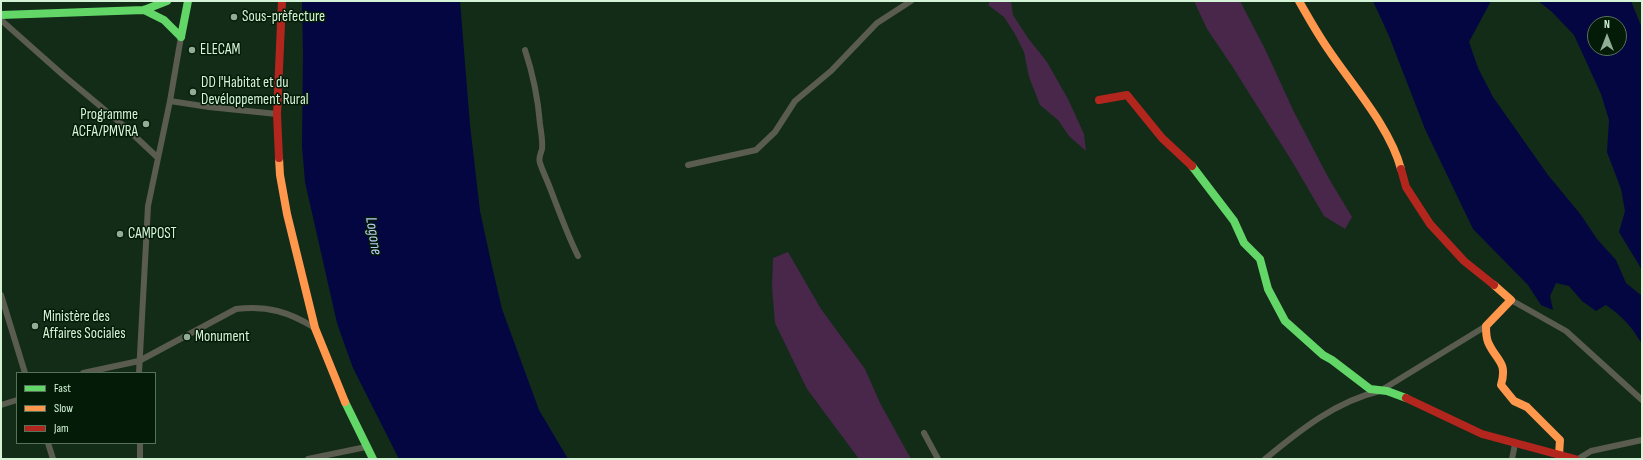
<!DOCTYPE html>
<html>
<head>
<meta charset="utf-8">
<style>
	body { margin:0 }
	#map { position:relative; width:1643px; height:460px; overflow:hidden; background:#122c18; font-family:"Sofia Sans Condensed",sans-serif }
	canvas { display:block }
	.frame { position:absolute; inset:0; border:2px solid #d5f4d7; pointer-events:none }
	.legend { position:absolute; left:16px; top:372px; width:140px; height:72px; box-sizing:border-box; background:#031b07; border:1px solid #57725a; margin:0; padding:5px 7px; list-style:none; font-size:12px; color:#d5f4d7 }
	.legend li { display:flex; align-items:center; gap:8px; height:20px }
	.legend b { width:20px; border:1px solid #57725a }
	.north { position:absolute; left:1587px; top:16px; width:40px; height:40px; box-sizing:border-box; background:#031b07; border:1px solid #57725a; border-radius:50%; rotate:0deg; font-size:11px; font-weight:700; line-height:16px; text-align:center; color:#d5f4d7 }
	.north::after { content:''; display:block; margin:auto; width:14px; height:18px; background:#91ae94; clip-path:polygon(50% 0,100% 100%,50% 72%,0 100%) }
</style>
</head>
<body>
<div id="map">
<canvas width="1643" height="460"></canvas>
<div class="frame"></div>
<ul class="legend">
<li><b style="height:5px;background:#63d668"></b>Fast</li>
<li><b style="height:5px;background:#ff974d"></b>Slow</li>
<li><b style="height:5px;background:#b3261e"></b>Jam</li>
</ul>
<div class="north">N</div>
</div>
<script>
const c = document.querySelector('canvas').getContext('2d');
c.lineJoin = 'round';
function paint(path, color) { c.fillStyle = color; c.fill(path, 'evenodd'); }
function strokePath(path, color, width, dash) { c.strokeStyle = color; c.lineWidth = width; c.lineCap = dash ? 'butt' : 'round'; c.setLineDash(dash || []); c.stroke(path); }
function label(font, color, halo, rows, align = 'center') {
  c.font = font + ' "Sofia Sans Condensed",sans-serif'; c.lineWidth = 3; c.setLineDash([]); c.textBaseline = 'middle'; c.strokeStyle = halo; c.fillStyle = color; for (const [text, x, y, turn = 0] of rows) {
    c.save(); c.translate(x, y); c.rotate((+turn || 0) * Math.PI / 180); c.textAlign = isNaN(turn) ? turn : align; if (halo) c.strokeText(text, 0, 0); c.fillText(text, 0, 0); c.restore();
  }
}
paint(new Path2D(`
	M990 1H1011L1013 15 1028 38 1047 62 1068 99 1084 134 1086 151 1069 136 1058 120 1040 105 1029 77 1024 52 1015 34 1004 17 988 5Z
	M1194 1H1240L1265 49 1294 112 1328 177 1352 217 1345 229 1324 216 1293 163 1232 66 1207 29Z
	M788 252 821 309 865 369 880 403 911 459H859L807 389 775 323 772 287 773 258Z`), '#48274a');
paint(new Path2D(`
	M302 1H460L470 125 480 211 491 262 502 309 539 410 568 459H399L353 368 345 346 337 323 305 182 302 146 303 54Z
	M1373 1H1491L1469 42 1478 68 1493 97 1548 175 1581 215 1597 239 1616 260 1626 283 1642 296V344C1632 327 1622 316 1606 305L1596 311 1582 301 1569 286 1556 283 1550 296 1553 310 1541 305 1528 285 1473 229 1425 129 1389 36Z
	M1538 1H1631L1642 28V270L1619 232 1625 211 1621 189 1607 152 1609 120 1601 94 1574 35 1552 12ZM1595 24H1619V48H1595Z`), '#040642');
strokePath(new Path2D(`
	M1 20 63 75 124 126 157 157
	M525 50C533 74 538 99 540 124 541 132 543 142 542 149 541 154 538 157 540 163 543 172 547 180 550 188 559 211 567 234 578 256
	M170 101 209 107 277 114
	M688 165 756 150 775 132 795 101 831 71 877 23 911 1
	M1 295 25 373
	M1511 300 1566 331 1642 400
	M83 373 139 361 236 309C267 305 289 312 315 328
	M139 373 148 206 170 101 181 37
	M1 405 17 400
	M924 433 938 459
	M48 443 53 459
	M140 443V459
	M308 459 366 447
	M1265 459C1299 431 1336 401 1380 391L1486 326
	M1512 459 1515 444
	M1578 459 1591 451 1642 440`), '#5a5c4f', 6);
strokePath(new Path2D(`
	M144 10 164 20 181 37
	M1 15 144 10 167 1
	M181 37 188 1
	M1192 166 1234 221 1244 243 1260 259 1268 289 1285 321 1323 355 1332 360 1370 389 1387 391 1406 398
	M345 402 373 459`), '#63d668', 8);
strokePath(new Path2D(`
	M1299 1C1308 17 1317 33 1328 49 1352 85 1390 127 1401 169
	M279 158 280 175 287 214 315 328 345 402
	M1494 285 1511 300 1486 326C1486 331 1486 337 1488 342 1496 361 1508 361 1501 385L1514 401 1527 407 1560 440 1559 455`), '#ff974d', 8);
strokePath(new Path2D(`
	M1099 100 1127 95 1162 138 1192 166
	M279 158 277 114 282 1
	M1401 169 1406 187 1430 224 1464 261 1494 285
	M1406 398 1482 434 1575 459`), '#b3261e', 8);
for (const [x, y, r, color] of [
	[234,17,4,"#91ae94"],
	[192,50,4,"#91ae94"],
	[193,92,4,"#91ae94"],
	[146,124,4,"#91ae94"],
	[120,234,4,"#91ae94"],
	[35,326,4,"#91ae94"],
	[187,337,4,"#91ae94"]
]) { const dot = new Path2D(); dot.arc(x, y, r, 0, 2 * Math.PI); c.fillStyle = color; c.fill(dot); strokePath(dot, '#031b07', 1.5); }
label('15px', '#d5f4d7', '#031b07', [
	["Sous-prèfecture",242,17],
	["ELECAM",200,50],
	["DD l'Habitat et du",201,83],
	["Devéloppement Rural",201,100],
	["Programme",138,115,"right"],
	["ACFA/PMVRA",138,132,"right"],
	["CAMPOST",128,234],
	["Ministère des",43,317],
	["Affaires Sociales",43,334],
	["Monument",195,337]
], 'left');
label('italic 16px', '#bacbf3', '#031b07', [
	["Logone",373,236,81]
]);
</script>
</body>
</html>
